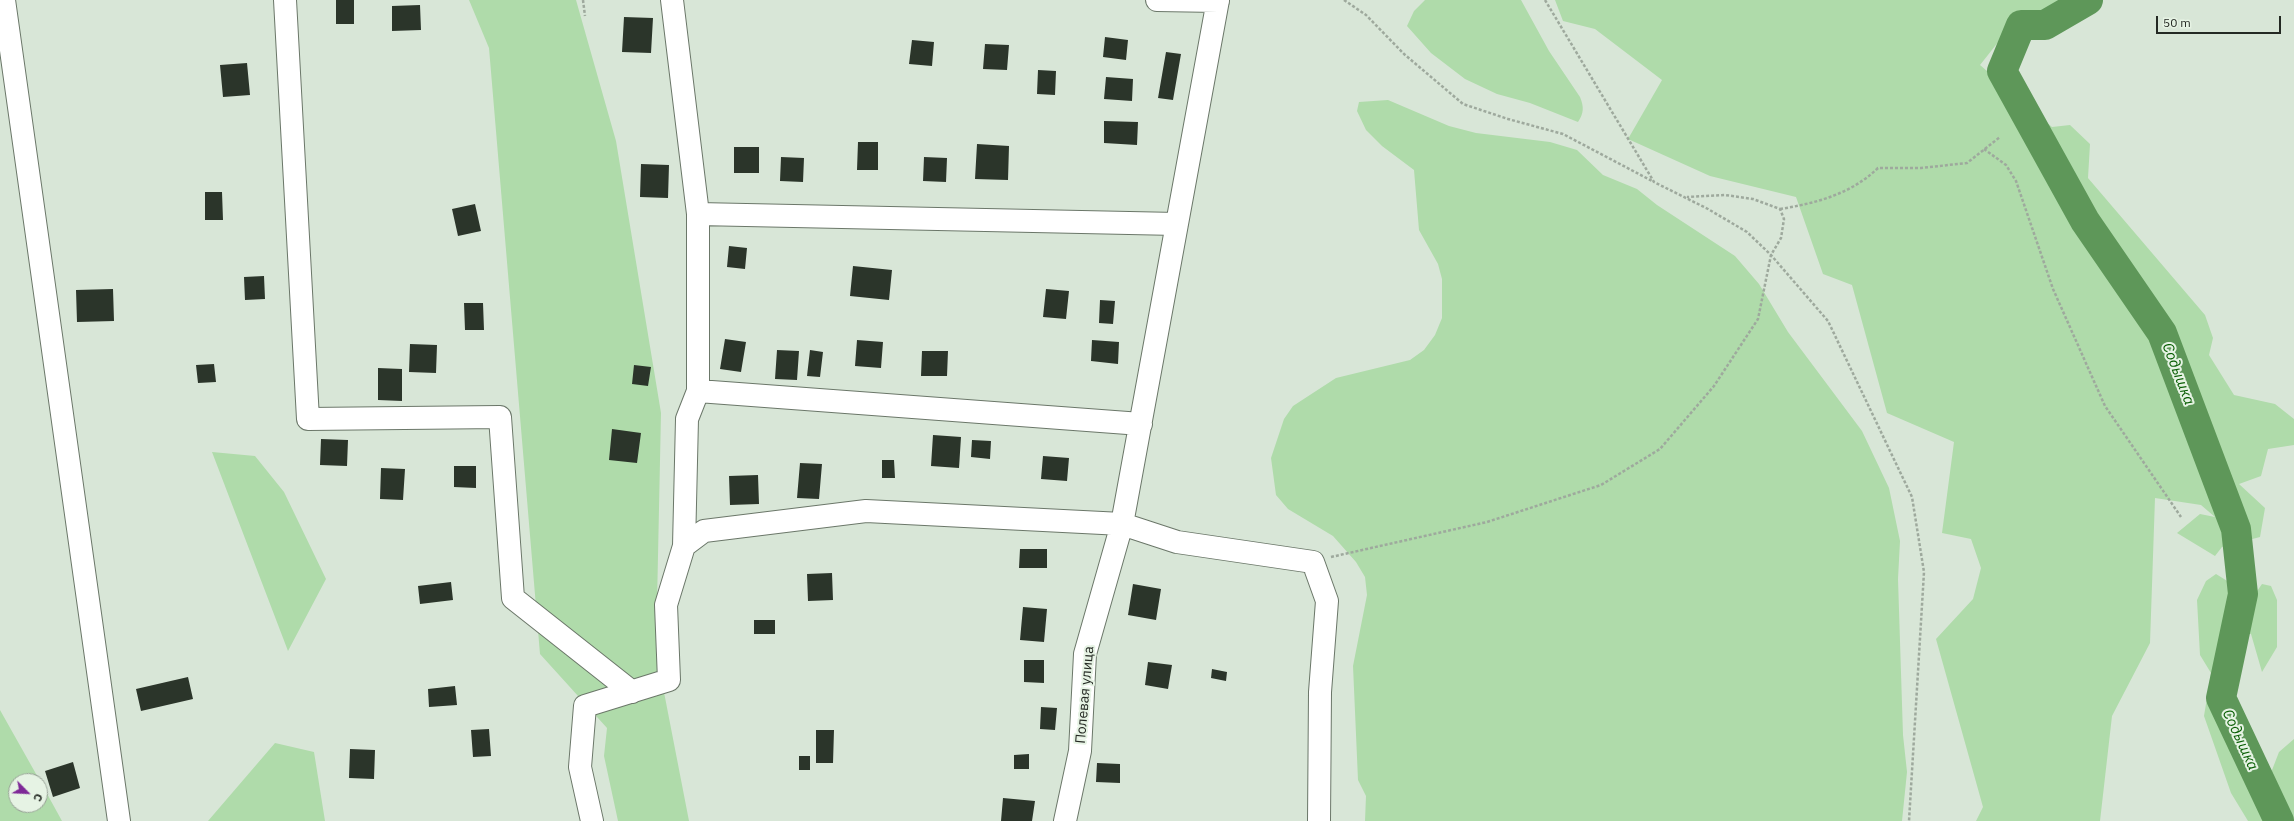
<!DOCTYPE html>
<html>
<head>
<meta charset="utf-8">
<style>
	body { margin:0 }
	#map { position:relative; width:2294px; height:821px; overflow:hidden; background:#d8e6d7; font-family:"IBM Plex Sans",sans-serif }
	canvas { display:block }
	.north { position:absolute; left:8px; top:773px; width:40px; height:40px; box-sizing:border-box; background:#e6f3e4; border:1px solid #98a297; border-radius:50%; rotate:114deg; font-size:11px; font-weight:700; line-height:16px; text-align:center; color:#242923 }
	.north::after { content:''; display:block; margin:auto; width:14px; height:18px; background:#7e2997; clip-path:polygon(50% 0,100% 100%,50% 72%,0 100%) }
	.scale { position:absolute; left:2156px; top:16px; width:125px; height:18px; box-sizing:border-box; border:2px solid #242923; border-top:0; padding-left:5px; font-size:12px; line-height:14px; white-space:nowrap; color:#242923; -webkit-text-stroke:3px #e6f3e4; paint-order:stroke }
</style>
</head>
<body>
<div id="map">
<canvas width="2294" height="821"></canvas>
<div class="north">С</div>
<div class="scale">50 m</div>
</div>
<script>
const c = document.querySelector('canvas').getContext('2d');
c.lineJoin = 'round';
function paint(path, color) { c.fillStyle = color; c.fill(path, 'evenodd'); }
function strokePath(path, color, width, dash) { c.strokeStyle = color; c.lineWidth = width; c.lineCap = dash ? 'butt' : 'round'; c.setLineDash(dash || []); c.stroke(path); }
function label(font, color, halo, rows, align = 'center') {
  c.font = font + ' "IBM Plex Sans",sans-serif'; c.lineWidth = 4; c.setLineDash([]); c.textBaseline = 'middle'; c.strokeStyle = halo; c.fillStyle = color; for (const [text, x, y, turn = 0] of rows) {
    c.save(); c.translate(x, y); c.rotate((+turn || 0) * Math.PI / 180); c.textAlign = isNaN(turn) ? turn : align; if (halo) c.strokeText(text, 0, 0); c.fillText(text, 0, 0); c.restore();
  }
}
paint(new Path2D(`
	M469 0H576L616 141 661 413 656 651 689 821H618L604 756 607 728 540 654 489 48Z
	M1425 0H1521L1549 51 1580 97C1584 107 1584 113 1578 122L1530 103 1497 94 1465 79 1431 53 1407 26 1414 11Z
	M1555 0H2071L2049 14 2003 36 1980 65 2052 127 2070 125 2090 144 2088 178 2205 315 2213 338 2209 355 2234 395 2275 404 2294 419V445L2268 449 2261 476 2239 484 2265 508 2260 537 2222 547 2215 556 2177 533 2200 514 2215 517 2201 505 2155 498 2150 643 2112 716 2100 821H1976L1983 807 1936 639 1973 599 1981 568 1971 539 1942 533 1954 442 1887 413 1852 285 1823 274 1796 197 1710 176 1628 139 1662 80 1595 29 1563 21Z
	M1388 100 1449 126 1476 133 1550 142 1577 150 1603 175 1637 189 1657 205 1735 256 1759 284 1788 332 1862 431 1889 488 1900 541 1898 579 1903 735 1907 772 1902 821H1365L1366 796 1358 780 1353 666 1367 595 1365 577 1356 562 1333 536 1288 509 1276 495 1271 458 1284 419 1293 406 1336 378 1410 360 1424 350 1435 335 1442 318V279L1438 264 1419 230 1414 170 1382 146 1366 130 1357 111 1359 102Z
	M212 452 255 456 284 492 326 579 288 651Z
	M2216 574 2253 597 2262 584 2271 586 2277 600V647L2262 672 2251 634H2243L2225 719 2234 759 2268 821H2248L2231 793 2204 716 2211 673 2200 655 2197 600 2206 581Z
	M0 710 40 781H16V805H40V781L62 821H0Z
	M2294 739V821H2288L2270 799 2267 783 2279 752Z
	M275 743 314 752 325 821H208Z`), '#afdbaa');
strokePath(new Path2D(`
	M2088 0 2045 25H2021L2002 71 2085 221 2162 333 2236 529 2243 594 2221 698 2279 821`), '#5e9759', 30);
paint(new Path2D(`
	M336 0H354V24H336Z
	M420 5 421 30 392 31V6Z
	M624 17 653 18 651 53 622 52Z
	M1105 37 1128 40 1126 60 1103 57Z
	M912 40 934 42 932 66 909 64Z
	M985 44 1009 45 1007 70 983 69Z
	M1166 52 1181 54 1173 100 1158 98Z
	M247 63 250 95 223 97 220 65Z
	M1038 70 1056 71 1055 95 1037 94Z
	M1106 77 1133 79 1132 101 1104 99Z
	M1104 121 1138 122 1137 145 1104 143Z
	M858 142H878V170H857Z
	M977 144 1009 146 1008 180 975 179Z
	M734 147H759V173H734Z
	M781 157 804 158 803 182 780 181Z
	M924 157 947 158 946 182 923 181Z
	M641 164 669 165 668 198 640 197Z
	M205 192H222L223 220H205Z
	M475 204 481 231 458 236 452 209Z
	M729 246 747 248 745 269 727 267Z
	M853 266 892 270 889 300 850 296Z
	M264 276 265 299 245 300 244 277Z
	M113 289 114 321 77 322 76 290Z
	M1046 289 1069 291 1066 319 1043 317Z
	M1100 300 1115 301 1113 324 1099 323Z
	M464 303H483L484 330H465Z
	M725 339 746 342 741 372 720 369Z
	M857 340 883 342 881 368 855 366Z
	M1092 340 1119 342 1118 364 1091 361Z
	M410 344 437 345 436 373 409 372Z
	M777 350 799 351 797 380 775 379Z
	M810 350 823 352 820 377 807 376Z
	M922 351H948L947 376H921Z
	M214 364 216 382 198 383 196 365Z
	M634 365 651 367 648 386 632 384Z
	M378 368 402 369V401L378 400Z
	M612 429 641 433 637 463 609 460Z
	M933 435 961 437 959 468 931 466Z
	M321 439 348 440 347 466 320 465Z
	M972 440 991 441 990 459 971 457Z
	M1043 456 1069 458 1067 481 1041 479Z
	M882 460H894L895 478H882Z
	M800 463 822 464 819 499 797 498Z
	M454 466H476V488L454 487Z
	M381 468 405 469 403 500 380 499Z
	M758 475 759 504 730 505 729 476Z
	M1020 549H1047V568H1019Z
	M832 573 833 600 808 601 807 574Z
	M451 582 453 600 420 604 418 586Z
	M1133 584 1161 589 1156 620 1128 615Z
	M1023 607 1047 609 1044 642 1020 640Z
	M754 620H775V634H754Z
	M1024 660H1044V683L1024 682Z
	M1148 662 1172 665 1168 689 1145 685Z
	M1212 669 1227 672 1226 681 1211 678Z
	M188 677 193 699 141 711 136 689Z
	M455 686 457 705 429 707 428 689Z
	M1041 707 1057 708 1055 730 1040 729Z
	M489 729 491 756 473 757 471 730Z
	M816 730H834L833 763H816Z
	M350 749 375 750 374 779 349 778Z
	M1029 754V769H1014V755Z
	M799 756H810V770H799Z
	M73 762 80 788 53 797 45 771Z
	M1097 763 1120 764V783L1096 782Z
	M1003 798 1035 801 1032 821H1001Z`), '#2b352a');
const minor = new Path2D(`
	M4 0 119 821
	M285 0 308 419 500 417 513 598 632 692
	M672 0 698 214 1177 224
	M1157 0 1218 1
	M698 214V391L1141 424
	M684 546 687 419 698 391
	M592 821 580 767 585 706 669 680 666 605 684 546 704 531 866 511 1122 524 1177 542 1313 562 1327 601 1320 692 1319 821
	M1065 821 1080 751 1085 654 1122 524 1218 0`);
strokePath(minor, '#6b7769', 24);
strokePath(new Path2D(`
	M583 0 585 16
	M1344 0 1366 15 1404 54 1463 104 1508 119 1563 134 1654 182
	M1545 0 1654 182 1708 209 1747 232 1771 255 1828 321 1912 497 1924 572 1909 821
	M1984 149 2006 165 2016 181 2053 289 2105 406 2181 517
	M1780 209C1817 203 1851 194 1878 168H1921L1967 163 2000 137
	M1331 557 1487 522 1601 485 1660 449 1714 386 1758 319 1771 255 1781 238 1784 219 1780 209 1753 199 1725 195 1687 197`), '#9ea99d', 2.5, [3, 2]);
strokePath(minor, '#fff', 22);
label('14px', '#242923', '#e6f3e4', [
	["Полевая улица",1085,695,-85]
]);
label('italic 15px', '#0a5f05', '#e6f3e4', [
	["Содышка",2178,374,69],
	["Содышка",2240,740,65]
]);
</script>
</body>
</html>
